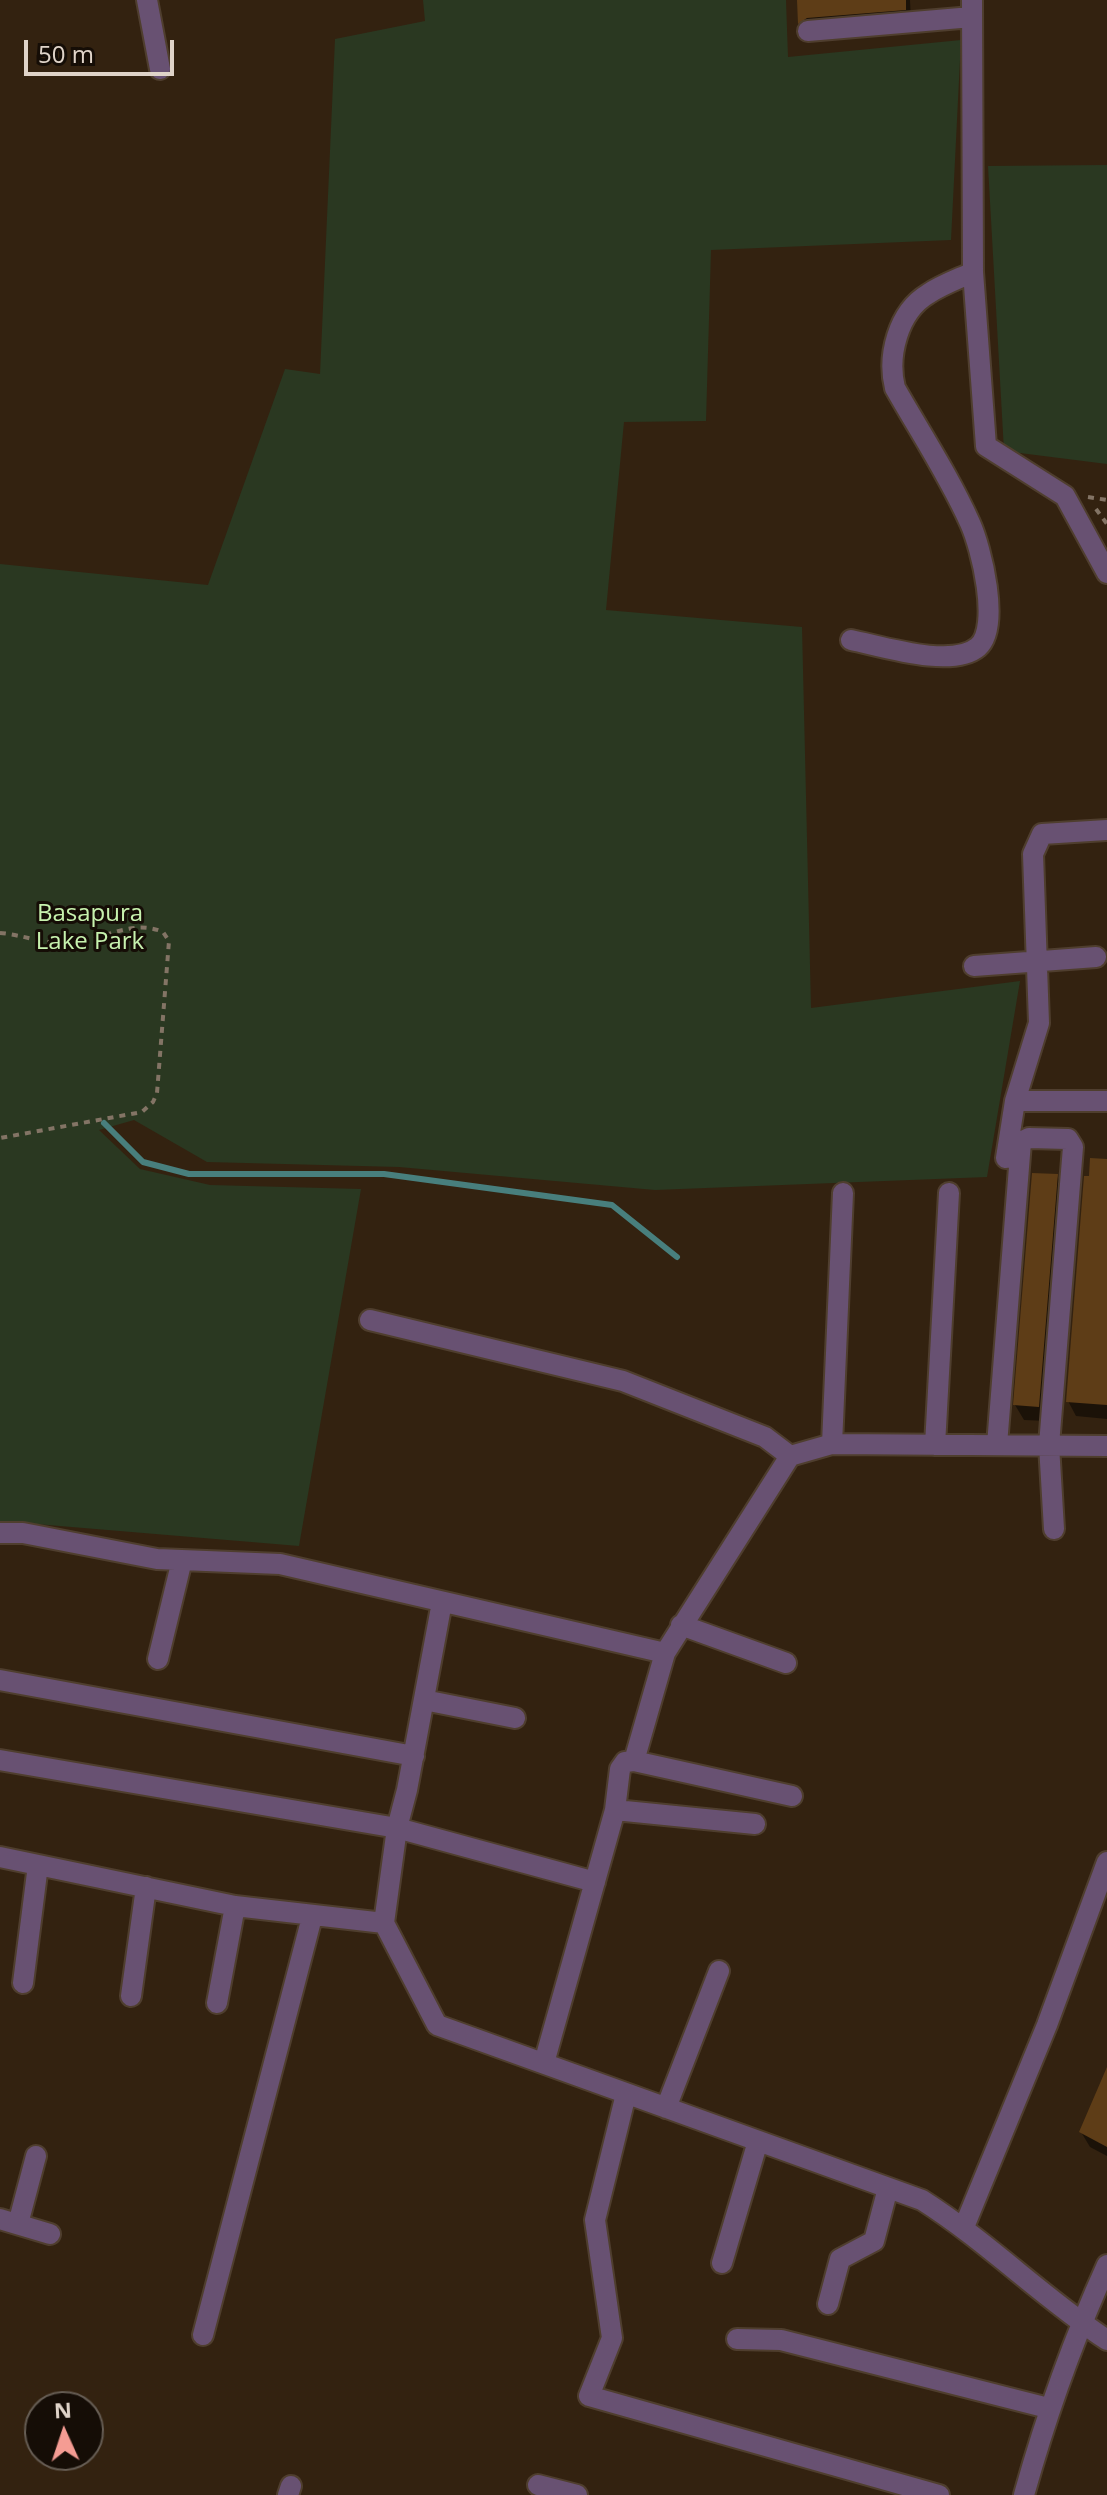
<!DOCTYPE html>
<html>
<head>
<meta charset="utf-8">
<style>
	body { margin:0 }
	#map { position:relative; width:1107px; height:2495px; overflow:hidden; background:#332210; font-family:"Open Sans",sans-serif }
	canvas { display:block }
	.north { position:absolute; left:24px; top:2391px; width:80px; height:80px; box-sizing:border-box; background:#150d06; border:2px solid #665d54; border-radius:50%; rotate:357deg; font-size:22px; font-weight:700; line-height:32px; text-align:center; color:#e0d4c9 }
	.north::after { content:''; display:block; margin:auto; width:28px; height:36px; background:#f59c93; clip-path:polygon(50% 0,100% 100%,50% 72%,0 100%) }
	.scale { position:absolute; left:24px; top:40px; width:150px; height:36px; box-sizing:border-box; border:4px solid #e0d4c9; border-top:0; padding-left:10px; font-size:24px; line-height:28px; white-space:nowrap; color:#e0d4c9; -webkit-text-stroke:6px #150d06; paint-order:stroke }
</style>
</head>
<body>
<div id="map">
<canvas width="1107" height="2495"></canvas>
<div class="north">N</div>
<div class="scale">50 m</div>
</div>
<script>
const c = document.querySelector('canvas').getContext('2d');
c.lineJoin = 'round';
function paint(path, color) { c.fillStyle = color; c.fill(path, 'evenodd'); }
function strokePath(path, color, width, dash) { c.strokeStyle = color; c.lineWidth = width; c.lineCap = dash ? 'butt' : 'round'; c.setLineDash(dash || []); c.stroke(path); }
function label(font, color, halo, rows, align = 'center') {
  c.font = font + ' "Open Sans",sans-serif'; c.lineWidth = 6; c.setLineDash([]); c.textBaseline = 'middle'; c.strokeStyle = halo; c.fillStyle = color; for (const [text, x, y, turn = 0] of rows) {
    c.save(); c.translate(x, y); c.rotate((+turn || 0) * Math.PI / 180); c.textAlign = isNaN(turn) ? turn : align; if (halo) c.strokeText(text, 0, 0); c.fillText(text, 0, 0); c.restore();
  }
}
paint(new Path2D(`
	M423 0H786L788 57 961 40 951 240 711 250 706 421 624 422 606 610 802 627 811 1008 1020 981 987 1177 655 1190 399 1167 207 1162 134 1120 99 1130 140 1169 210 1185 361 1189 299 1546 0 1521V564L208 585 285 369 320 374 335 39 425 21Z
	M1107 165V464L1004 451 988 166Z`), '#2a3821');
paint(new Path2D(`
	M799 0H910L911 20 805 33 800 23Z
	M1107 1161V1419L1076 1416 1068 1401 1091 1179Z
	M1057 1176 1065 1191 1047 1421 1024 1420 1015 1405Z
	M1107 2072V2156L1090 2147 1081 2132Z`), '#0007');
strokePath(new Path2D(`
	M104 1123 143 1162 189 1174H384L612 1205 677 1257`), '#487f7d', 6);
paint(new Path2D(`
	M797 0H906V10L807 18 798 24Z
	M1090 1158 1107 1159V1405L1066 1402 1084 1176H1089Z
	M1032 1173 1058 1174 1039 1407 1013 1405Z
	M1107 2067V2147L1079 2132Z`), '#5e3d17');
const minor = new Path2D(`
	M147 0 160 69
	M972 0 973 272 986 446 1065 496 1107 573
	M808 31 972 17
	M851 640C881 646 952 669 978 647 1001 627 981 547 970 523 949 476 920 432 895 388 887 356 898 312 928 294 941 285 958 279 973 272
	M974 966 1096 957
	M1015 1101H1107
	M1006 1158 1015 1101 1039 1023 1033 854 1042 834 1107 830
	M370 1320 623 1381 765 1437 790 1456
	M832 1444 843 1193
	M935 1445 949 1193
	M997 1445 1021 1142 1029 1138 1068 1139 1073 1147 1049 1445 1054 1529
	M0 1533H23L157 1559 280 1564 665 1653 790 1456 832 1444 1107 1446
	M442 1602 407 1790 397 1828 384 1923 437 2025 922 2200C988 2242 1042 2297 1107 2340
	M681 1625 786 1663
	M158 1659 182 1560
	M0 1680 414 1756
	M424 1700 515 1718
	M0 1760 397 1828 595 1882
	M634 1761 665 1653
	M615 1810 755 1824
	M0 1857 235 1906 384 1923
	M23 1983 38 1865
	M131 1996 146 1887
	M217 2003 235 1906
	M544 2063 615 1810 620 1769 625 1762 634 1761 792 1796
	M626 2094 595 2220 612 2338 589 2396 939 2495
	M666 2108 719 1971
	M0 2219 50 2234
	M18 2224 36 2156
	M964 2227 1047 2025 1107 1862
	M722 2263 758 2141
	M828 2304 840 2259 874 2241 888 2188
	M203 2335 312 1917
	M737 2339 781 2340 1048 2408
	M538 2485 577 2495
	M288 2495 291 2486
	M1024 2495C1046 2416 1073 2340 1107 2265`);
strokePath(minor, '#4f3e2e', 24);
strokePath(new Path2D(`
	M1088 497 1107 500
	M1096 509 1107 524
	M0 933C20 934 59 948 76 944 105 938 133 919 163 932L169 941 157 1093 153 1102 142 1112 0 1138`), '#837465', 4, [6, 6]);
strokePath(minor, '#685172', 20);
label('24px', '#c7f2ae', '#150d06', [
	["Basapura",90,914],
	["Lake Park",90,942]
]);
</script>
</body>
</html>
